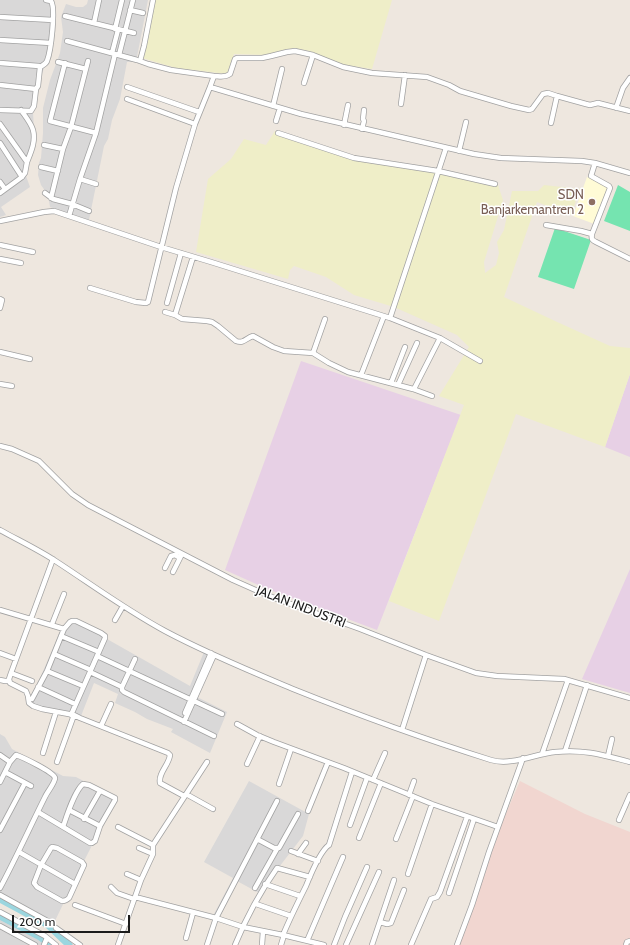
<!DOCTYPE html>
<html>
<head>
<meta charset="utf-8">
<style>
	body { margin:0 }
	#map { position:relative; width:630px; height:945px; overflow:hidden; background:#eee7df; font-family:Cabin,sans-serif }
	canvas { display:block }
	.scale { position:absolute; left:12px; top:915px; width:118px; height:18px; box-sizing:border-box; border:2px solid #1b1b1b; border-top:0; padding-left:5px; font-size:12px; line-height:14px; white-space:nowrap; color:#1b1b1b; -webkit-text-stroke:3px #fff; paint-order:stroke }
</style>
</head>
<body>
<div id="map">
<canvas width="630" height="945"></canvas>
<div class="scale">200 m</div>
</div>
<script>
const c = document.querySelector('canvas').getContext('2d');
c.lineJoin = 'round';
function paint(path, color) { c.fillStyle = color; c.fill(path, 'evenodd'); }
function strokePath(path, color, width, dash) { c.strokeStyle = color; c.lineWidth = width; c.lineCap = dash ? 'butt' : 'round'; c.setLineDash(dash || []); c.stroke(path); }
function label(font, color, halo, rows, align = 'center') {
  c.font = font + ' Cabin,sans-serif'; c.lineWidth = 3; c.setLineDash([]); c.textBaseline = 'middle'; c.strokeStyle = halo; c.fillStyle = color; for (const [text, x, y, turn = 0] of rows) {
    c.save(); c.translate(x, y); c.rotate((+turn || 0) * Math.PI / 180); c.textAlign = isNaN(turn) ? turn : align; if (halo) c.strokeText(text, 0, 0); c.fillText(text, 0, 0); c.restore();
  }
}
paint(new Path2D(`
	M0 0H53L52 46 39 82 33 112 34 130 26 176 30 187 1 207 6 215 0 217Z
	M88 0H148L136 62H127L120 99 112 120 108 139 104 146 89 220 50 207 48 195 41 185 38 175 39 163 41 158 43 133V108L50 80 60 53 63 32 61 17 66 4 76 7H83L87 4Z
	M72 618 106 634 107 639 190 686 204 652 213 657 197 697 227 712 210 753 171 732 173 729 147 719 135 712 115 703 118 694 94 683 81 716 55 711 34 704 31 701V698L44 669 61 629Z
	M0 734 5 737 12 749 63 776 76 777 116 798 82 865 53 925 0 897Z
	M249 781 309 814 303 836 259 893 237 881 220 916 214 914 233 878 204 862Z
	M0 919 39 940 46 945H0Z`), '#d9d8d8');
paint(new Path2D(`
	M301 361 461 415 377 630 265 588 225 570Z
	M630 374V457L605 447Z
	M630 569V693L582 679Z`), '#e7d0e5');
paint(new Path2D(`
	M587 177 611 188 597 225 573 216Z`), '#fffbd6');
paint(new Path2D(`
	M520 781 585 814 630 832V945H459L500 827Z`), '#f1d6d0');
paint(new Path2D(`
	M154 0H392L372 69 339 64 309 51 294 48 267 55 234 54 227 74 176 68 142 58Z
	M275 131 354 158 449 173 498 185 503 200 484 262 485 273 496 265 499 253 497 242 504 230 512 191H538L544 185 580 189 571 215 537 202 504 297 555 321 610 346 630 348V374L605 447 516 414 439 621 389 601 464 405 439 396 469 347 457 335 394 307 354 295 326 277 294 266 290 270 288 279 196 252 208 179 231 159 244 139 266 145Z`), '#efeec8');
paint(new Path2D(`
	M618 185 630 192V231L604 221Z
	M555 228 591 240 574 289 538 277Z`), '#75e4b0');
strokePath(new Path2D(`
	M0 899 48 925 69 945
	M0 916 40 937 51 945`), '#9bd6df', 7);
const minor = new Path2D(`
	M130 10 143 13
	M65 16 134 33
	M0 17 53 20
	M94 23 99 0
	M115 29 122 0
	M0 40 51 43
	M67 41 137 60 148 64 171 70 214 76 210 87 195 124 176 188 148 302 146 303 136 302 90 288
	M112 53 118 30
	M119 55 133 0
	M140 61 144 46 153 0
	M58 62 86 69
	M0 63 39 66 40 67 38 86 36 89 34 106 31 111 0 110
	M65 63 50 121 96 133
	M40 67C43 65 46 64 47 61 51 51 56 8 51 1L46 0
	M214 76C219 76 225 78 230 74L235 59 237 58H262L271 56 287 52 295 51 313 55 343 67 372 73 427 77 449 85 460 91 511 106 529 110 532 109 543 94 548 93 557 96 586 104 590 105 598 103 630 111
	M304 83 313 55
	M0 85 36 89
	M127 87 199 112
	M210 87 301 114 474 154 501 158 582 161 595 163 630 173
	M127 99 195 124
	M401 104 405 75
	M273 106 282 69
	M616 108 623 88 630 78
	M21 110C25 116 31 123 33 130 36 141 31 152 27 162
	M276 121 280 108
	M551 123 557 96
	M0 124 27 162 25 173 22 177 0 193
	M344 125 348 105
	M362 129 364 121 363 119 364 110
	M278 133 354 158 438 171 495 184
	M0 143 22 177
	M44 145 63 149
	M459 151 466 122
	M595 163 591 176 609 186 610 188 592 234C591 239 592 240 596 242L630 259
	M41 167 58 171
	M80 179 96 184
	M0 182 5 189
	M45 193 53 199 72 204 89 211
	M51 198 63 149 71 127 88 61
	M69 216 80 179 96 133 115 54
	M0 221 44 212 54 211 161 247 211 262 390 318 440 338 480 361
	M546 225 581 231 592 234
	M0 245 33 252
	M0 259 21 263
	M0 299 2 300 0 308
	M167 303 181 253
	M165 312 175 315 193 257
	M175 315 182 319 207 321 212 322 218 326 236 341C244 344 246 338 253 336L273 347 284 351 313 353 329 363 348 372 413 389 432 396
	M390 318 446 148
	M0 352 30 359
	M313 353 325 319
	M361 375 384 316
	M391 383 405 347
	M0 384 12 386
	M398 385 417 343
	M414 389 440 338
	M0 446 12 449 39 461 72 494 88 505 233 580 260 592 277 599 360 629 426 655 476 673 497 676 564 679 630 698
	M0 530C18 540 37 549 54 560 91 584 126 610 165 631 206 653 250 671 293 689 358 715 424 739 491 760 511 766 535 754 555 752 584 749 603 755 630 762
	M53 559 11 673 9 679 10 683 26 691 28 696 29 703 33 706 42 709 74 715 80 718 168 753 170 755C169 765 158 773 160 783L184 796
	M165 568 171 556 175 555 180 558
	M173 572 181 556
	M0 610 64 629
	M115 620 123 606
	M52 624 64 594
	M61 636 99 652
	M0 653 16 659
	M54 654 91 670
	M97 656 222 714
	M135 659 122 687V690L124 692 214 736
	M47 671 83 686
	M90 672 122 687
	M11 673 32 681
	M0 680 5 681H9
	M38 687 75 704
	M32 699 47 671 64 629 70 622 72 621H76L101 633 105 636V638L71 715
	M185 713 211 653
	M184 722 214 655
	M237 724 257 735 274 742 344 768 432 804 498 827
	M101 726 111 704
	M402 730 426 655
	M565 751 587 685
	M43 753 56 712
	M542 754 568 680
	M0 755 10 762
	M608 756 612 739
	M57 762 74 715
	M247 764 260 736
	M5 772 31 786
	M373 780 385 753
	M0 782 10 762 16 755C22 757 54 772 55 778 55 783 47 792 45 797 30 827 16 858 0 888
	M279 784 291 749
	M186 794 213 809
	M409 795 414 781
	M69 810 100 826
	M308 811 328 762
	M38 812 90 843H92L95 841 100 826 115 800V798L89 785 83 784C74 792 67 815 63 827
	M84 819 100 791
	M619 820 630 795
	M350 825 367 778
	M118 827 153 845
	M0 830 25 783
	M359 838 381 783
	M257 839 274 848H279L298 814
	M396 839 413 796
	M52 847 57 848 82 862 84 865 69 898C67 900 65 901 62 901L37 887 34 883 41 865 51 848Z
	M139 848 153 854
	M291 851 318 861
	M19 852 75 884
	M298 854 306 843
	M127 874 141 880
	M408 874 432 804
	M265 884 300 896
	M111 887 117 893 134 899
	M255 888 277 849
	M449 893 474 819
	M0 895 51 923
	M135 897 216 918 243 927 283 935 324 945
	M256 904 291 916
	M75 905 126 924
	M0 912 45 936 56 945
	M380 922 387 924 391 923 404 890
	M0 926 35 945
	M56 928 80 945
	M283 935C290 918 298 902 306 886 310 876 320 851 329 845L352 772
	M186 938 193 913
	M307 941 343 857
	M44 945 47 938
	M118 945 141 880 153 854V845L207 762
	M207 945 216 918 277 801
	M235 945C246 918 260 892 277 868L310 877
	M262 945 263 931
	M281 945 284 935
	M334 945 345 917 367 867
	M346 945 379 872
	M372 945 394 880
	M411 945 431 899 437 897 440 892 467 817
	M457 945 472 905 489 852 523 758
	M626 945 627 942 630 941`);
strokePath(minor, '#a2a2a2', 6);
strokePath(minor, '#fff', 4.5);
for (const [x, y, r, color] of [
	[592,202,4,"#8d6e63"]
]) { const dot = new Path2D(); dot.arc(x, y, r, 0, 2 * Math.PI); c.fillStyle = color; c.fill(dot); strokePath(dot, '#fff', 1.5); }
label('13px', '#785e54', '#fff', [
	["SDN",584,195],
	["Banjarkemantren 2",584,210]
], 'right');
label('13px', '#1b1b1b', '#fff', [
	["JALAN INDUSTRI",301,607,21]
]);
</script>
</body>
</html>
